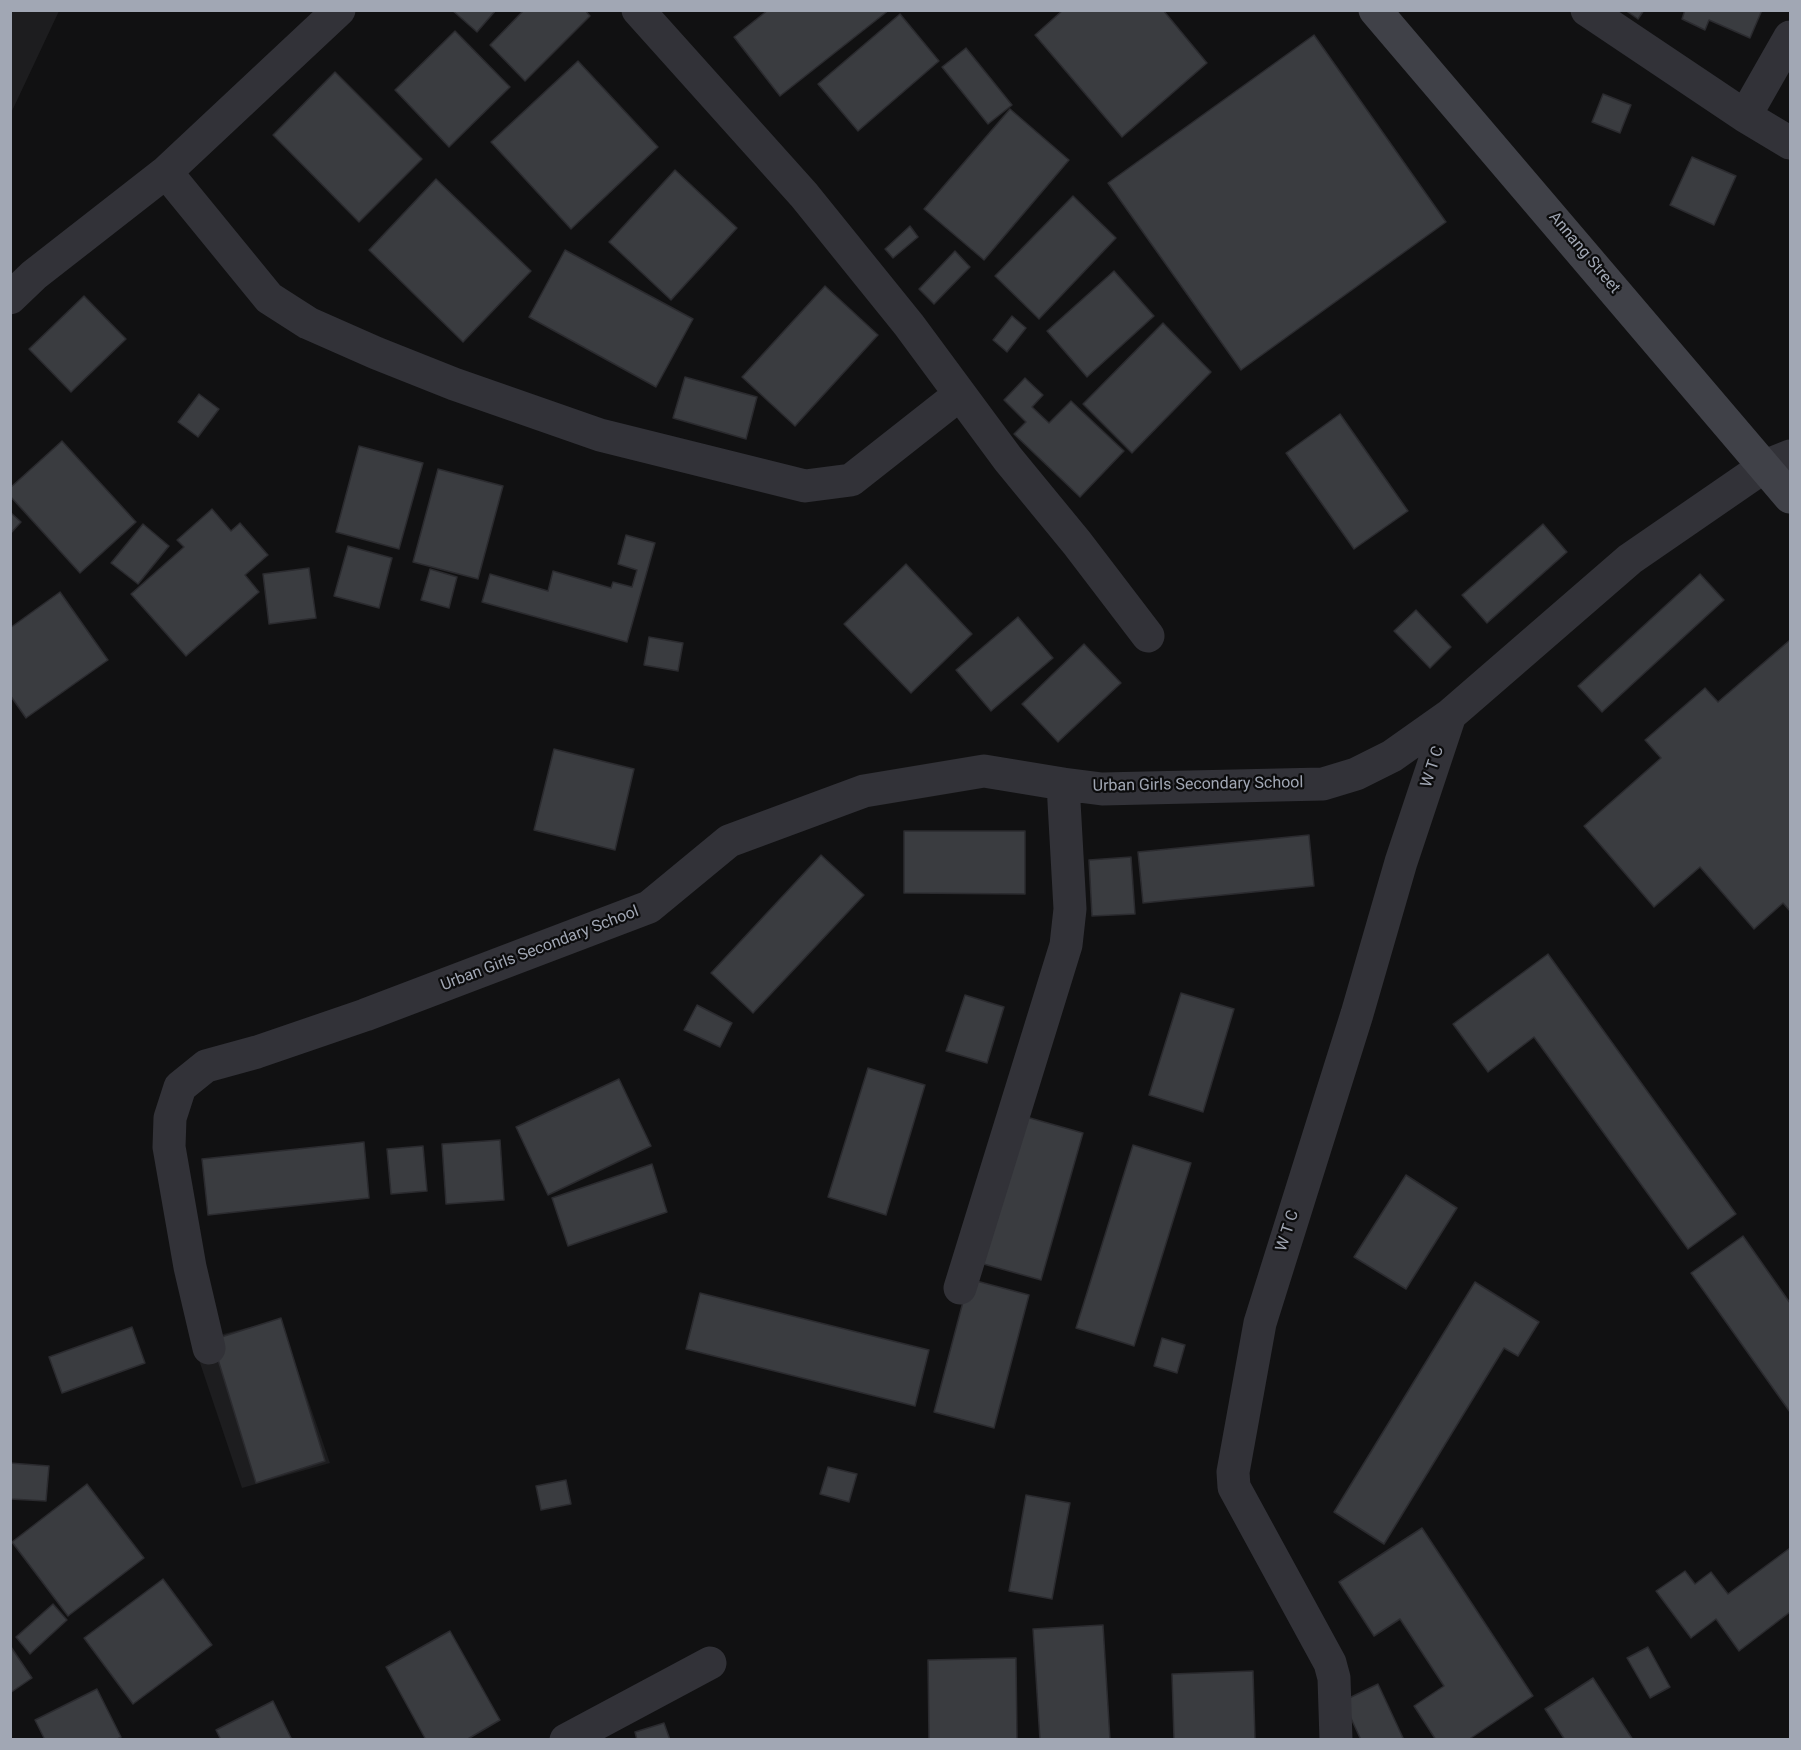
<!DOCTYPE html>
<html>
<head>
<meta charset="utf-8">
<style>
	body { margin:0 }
	#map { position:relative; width:1801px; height:1750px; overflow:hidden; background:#111112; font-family:Roboto,sans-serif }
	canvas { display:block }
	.frame { position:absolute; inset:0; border:12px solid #a1a7b4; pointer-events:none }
</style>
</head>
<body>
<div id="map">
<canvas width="1801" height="1750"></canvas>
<div class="frame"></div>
</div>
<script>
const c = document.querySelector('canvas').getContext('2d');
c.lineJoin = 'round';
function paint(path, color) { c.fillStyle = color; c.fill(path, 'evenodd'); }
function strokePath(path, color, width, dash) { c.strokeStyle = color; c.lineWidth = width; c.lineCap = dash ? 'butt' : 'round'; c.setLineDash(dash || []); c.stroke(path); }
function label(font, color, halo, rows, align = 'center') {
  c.font = font + ' Roboto,sans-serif'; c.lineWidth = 4.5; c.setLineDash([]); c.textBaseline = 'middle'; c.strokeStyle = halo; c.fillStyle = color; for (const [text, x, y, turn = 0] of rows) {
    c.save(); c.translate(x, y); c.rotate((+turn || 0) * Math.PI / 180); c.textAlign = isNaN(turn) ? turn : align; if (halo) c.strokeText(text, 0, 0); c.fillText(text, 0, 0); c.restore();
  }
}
paint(new Path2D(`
	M11 10 59 11 11 113 10 11Z
	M280 1319 330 1463 242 1488 193 1342Z`), '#1d1d1f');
const building = new Path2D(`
	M452 10H496L477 32Z
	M524 10H585L590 16 525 81 490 45Z
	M768 10H889L780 96 734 37Z
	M1063 10H1163L1207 63 1122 137 1035 35Z
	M1625 10H1644L1638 19Z
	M1685 10H1762L1750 38 1709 20 1705 30 1682 19Z
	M900 14 939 61 858 131 818 84Z
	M455 31 510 87 449 147 395 90Z
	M1314 35 1446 222 1241 370 1108 183Z
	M966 48 1012 105 988 124 942 67Z
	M578 61 658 147 571 229 491 142Z
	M335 72 422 159 359 222 273 135Z
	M1603 94 1631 105 1620 133 1592 122Z
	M1010 109 1069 160 984 260 924 209Z
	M1692 157 1736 176 1714 225 1670 205Z
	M675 170 737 228 671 300 609 242Z
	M436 179 531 271 463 342 369 250Z
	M1073 196 1116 238 1039 319 995 276Z
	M910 226 918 237 893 258 885 249Z
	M565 250 693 319 656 387 529 317Z
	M955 251 970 267 934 304 919 289Z
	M1114 271 1154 316 1087 377 1047 331Z
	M825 286 878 335 795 426 742 377Z
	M84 296 126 339 71 392 29 349Z
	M1012 316 1026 328 1007 352 993 340Z
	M1163 323 1211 372 1132 453 1083 404Z
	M685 377 757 397 746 439 673 418Z
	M1025 378 1043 395 1032 407 1049 423 1071 401 1124 451 1080 497 1014 434 1026 422 1004 400Z
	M199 394 219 409 198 437 178 422Z
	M1340 414 1408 511 1354 549 1286 453Z
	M62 441 136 522 80 573 10 496V488Z
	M359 446 423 463 399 549 336 532Z
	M438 469 503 486 478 579 413 562Z
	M212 509 231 531 240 523 268 555 245 575 259 592 186 656 131 594 184 547 177 540Z
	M10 512 21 522 10 534Z
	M143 524 169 546 138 584 111 563Z
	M1543 524 1567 552 1487 623 1462 595Z
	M626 535 655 543 627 642 482 602 490 574 548 591 553 571 611 588 613 582 632 587 637 570 618 564Z
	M348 546 392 558 379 608 334 596Z
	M906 564 972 634 911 693 844 624Z
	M309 568 316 618 269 624 263 574Z
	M430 569 457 577 449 608 421 600Z
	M1700 574 1724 600 1602 712 1578 686Z
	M60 592 108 660 26 718 10 695V628Z
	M1416 610 1451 647 1430 668 1394 631Z
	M1018 617 1053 658 991 711 956 670Z
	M649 637 683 643 678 671 644 665Z
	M1790 640V911L1783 903 1754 929 1700 867 1654 907 1584 826 1661 758 1645 740 1705 688 1718 702Z
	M1084 644 1121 683 1058 742 1022 704Z
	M554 749 634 769 615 850 534 830Z
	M904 831H1025V894L904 893Z
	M1309 835 1314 886 1143 903 1138 852Z
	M821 855 864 895 753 1013 711 973Z
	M1131 857 1135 914 1092 916 1089 860Z
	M1548 954 1736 1214 1688 1249 1534 1037 1488 1072 1453 1024Z
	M1181 993 1234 1009 1203 1112 1149 1095Z
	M965 995 1004 1007 987 1063 946 1051Z
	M697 1005 732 1023 720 1047 684 1030Z
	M868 1068 925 1085 886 1215 828 1197Z
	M619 1079 651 1146 548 1195 516 1127Z
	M1023 1116 1083 1133 1041 1280 980 1263Z
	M500 1140 504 1200 446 1204 442 1144Z
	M364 1142 369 1198 208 1215 202 1159Z
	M1133 1145 1191 1163 1134 1346 1076 1328Z
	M423 1146 427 1191 391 1194 387 1149Z
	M652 1164 667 1212 568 1246 552 1198Z
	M1406 1175 1457 1208 1406 1289 1354 1257Z
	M1743 1236 1790 1303V1412L1691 1273Z
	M969 1279 1029 1295 994 1428 934 1412Z
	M1475 1282 1539 1322 1518 1356 1504 1348 1384 1544 1334 1512Z
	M700 1293 929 1350 915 1406 686 1349Z
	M281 1318 325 1461 256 1483 212 1340Z
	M132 1327 145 1363 62 1393 49 1357Z
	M1162 1338 1185 1345 1177 1373 1154 1366Z
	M10 1463 49 1466 46 1501 10 1499Z
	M828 1467 857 1474 849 1502 820 1494Z
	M566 1480 571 1504 541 1510 536 1486Z
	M87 1484 144 1558 68 1616 12 1542Z
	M1026 1495 1070 1503 1052 1599 1009 1591Z
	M1422 1528 1533 1696 1468 1740H1436L1414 1706 1444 1686 1400 1619 1374 1636 1339 1582Z
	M1790 1548V1612L1739 1651 1716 1619 1691 1638 1656 1591 1685 1571 1695 1584 1711 1572 1728 1594Z
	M163 1579 212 1645 133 1704 84 1638Z
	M53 1604 67 1620 30 1654 16 1637Z
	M1103 1625 1110 1740H1040L1033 1629Z
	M450 1631 500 1720 466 1740H426L386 1667Z
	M11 1647 32 1678 10 1693V1647Z
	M1648 1647 1670 1687 1650 1698 1627 1658Z
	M1016 1658 1017 1740H929L928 1660Z
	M1253 1671 1255 1740H1174L1172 1674Z
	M1593 1678 1633 1740H1565L1545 1709Z
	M1378 1684 1404 1740H1361L1343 1701Z
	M97 1689 121 1737 116 1740H45L35 1720Z
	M273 1701 292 1740H221L216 1730Z
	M664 1723 670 1740H637L635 1732Z`);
paint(building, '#3a3c40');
strokePath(building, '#2b2b2f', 1.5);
strokePath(new Path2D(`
	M638 10 804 195 909 325 1008 459 1077 543 1148 636
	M1587 10 1745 116 1790 143
	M1745 116 1790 37
	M166 172 269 298 308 323 376 353 454 384 600 435 805 486 851 480 959 395
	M10 298 34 275 166 172 339 10
	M960 1288 1066 945 1070 909 1063 784
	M209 1348 190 1267 169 1147 170 1118 180 1087 206 1066 257 1052 365 1015 649 907 729 841 864 791 984 771 1063 784 1102 789 1323 784 1356 774 1392 756 1450 715 1630 559 1765 466 1790 456
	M566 1740 710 1663
	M1336 1740 1334 1678 1330 1663 1234 1487 1233 1472 1260 1323 1357 1014 1401 862 1450 715`), '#323238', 33);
strokePath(new Path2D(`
	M1375 10 1790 497`), '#404148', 33);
label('16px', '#a1a7b4', '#0c0c0d', [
	["Annang Street",1584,253,50],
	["W T C",1433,767,-72],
	["Urban Girls Secondary School",1198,785,-1],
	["Urban Girls Secondary School",540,949,-21],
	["W T C",1288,1231,-72]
]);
</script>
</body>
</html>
